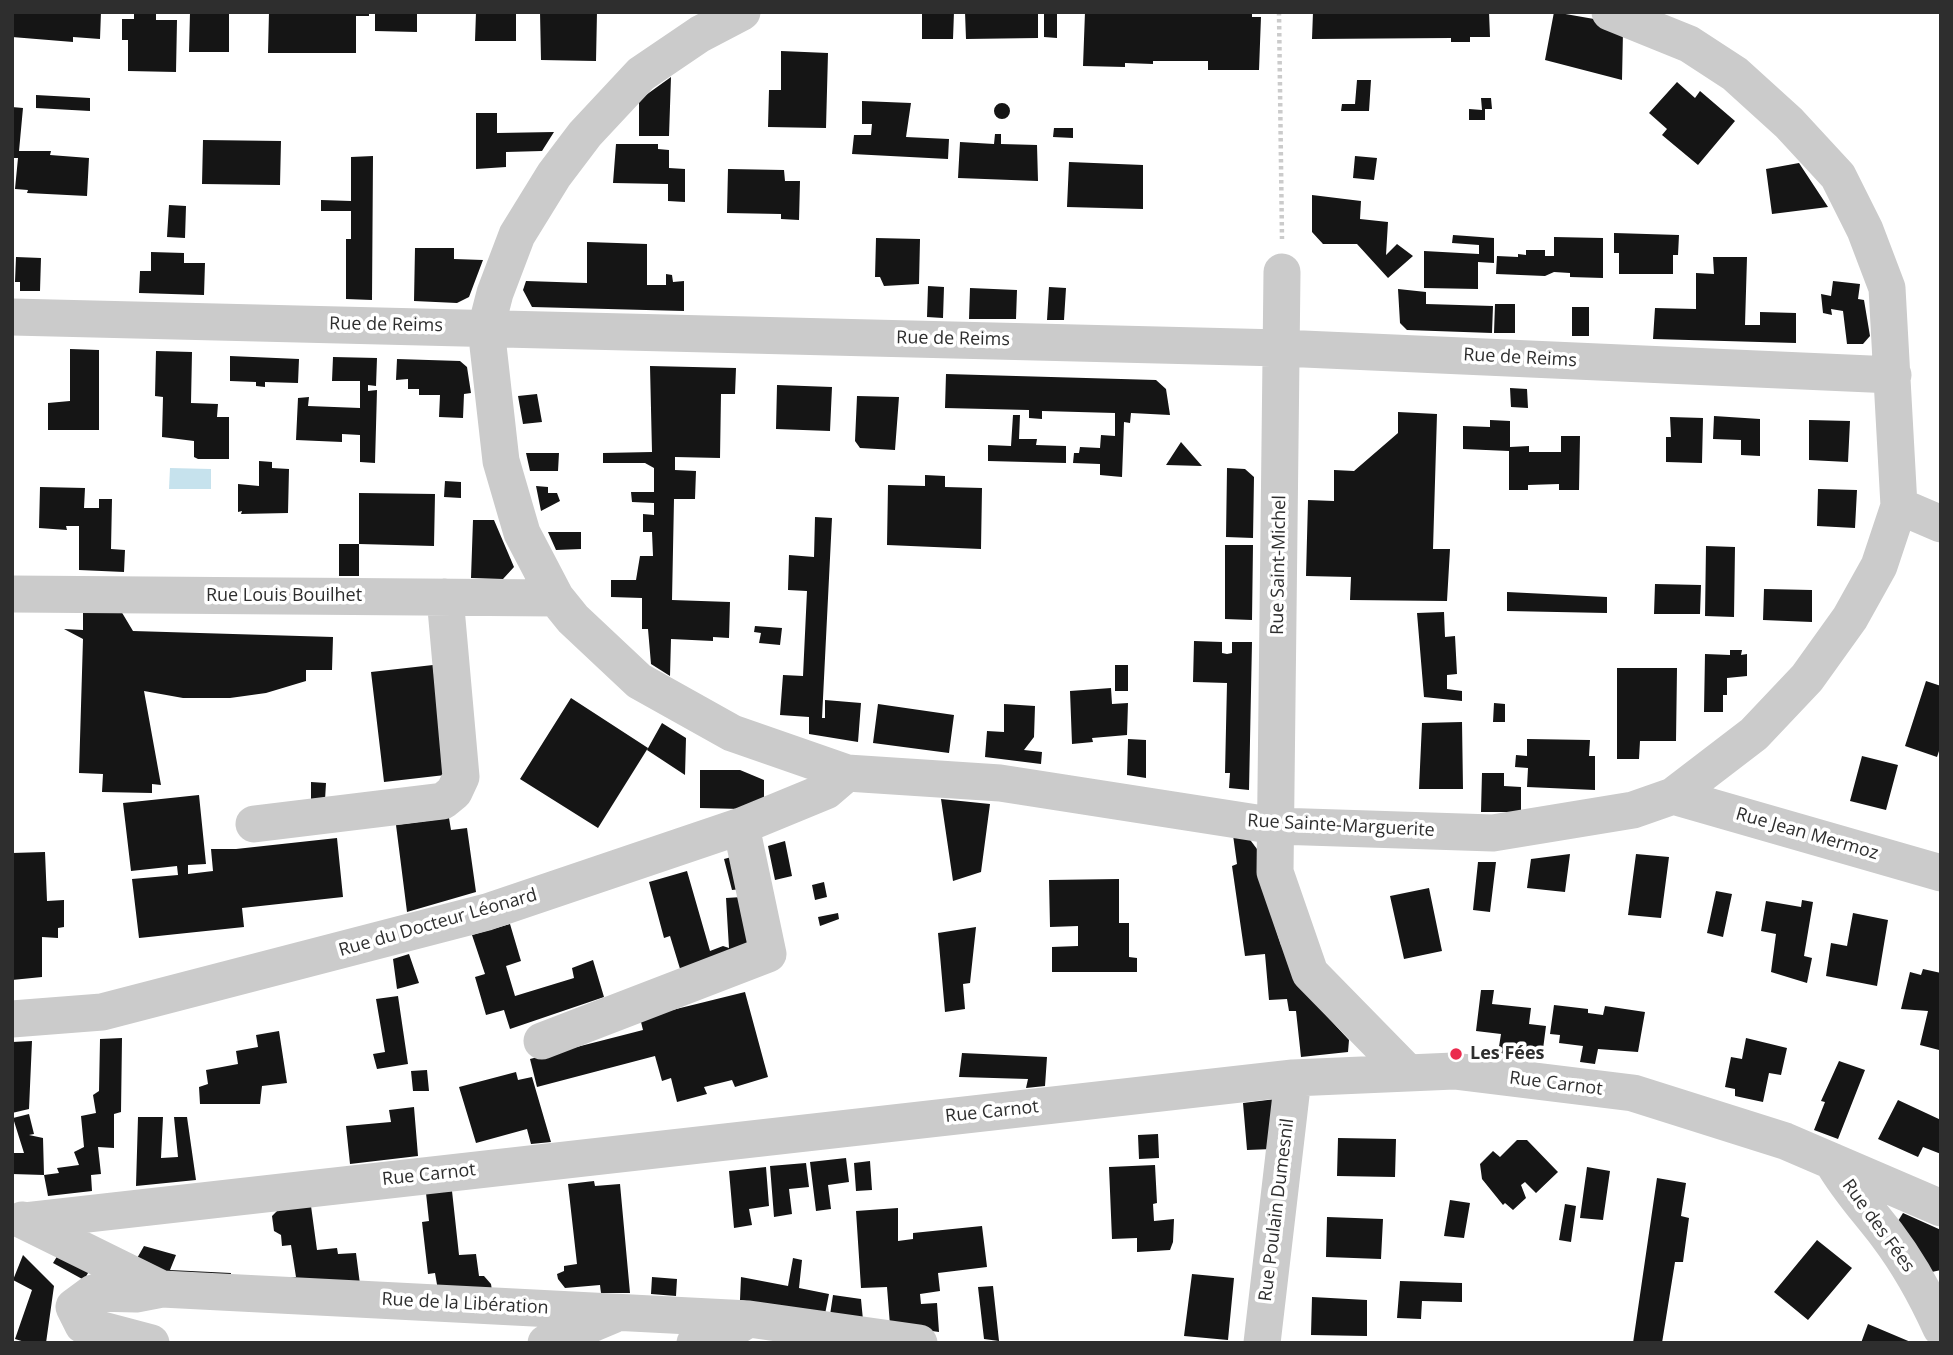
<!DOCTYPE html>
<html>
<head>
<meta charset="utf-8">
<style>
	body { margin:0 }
	#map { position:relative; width:1953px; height:1355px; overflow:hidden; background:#fff; font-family:"Open Sans",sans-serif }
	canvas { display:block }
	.frame { position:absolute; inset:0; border:14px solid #2e2e2e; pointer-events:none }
</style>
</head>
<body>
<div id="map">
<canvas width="1953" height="1355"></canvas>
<div class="frame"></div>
</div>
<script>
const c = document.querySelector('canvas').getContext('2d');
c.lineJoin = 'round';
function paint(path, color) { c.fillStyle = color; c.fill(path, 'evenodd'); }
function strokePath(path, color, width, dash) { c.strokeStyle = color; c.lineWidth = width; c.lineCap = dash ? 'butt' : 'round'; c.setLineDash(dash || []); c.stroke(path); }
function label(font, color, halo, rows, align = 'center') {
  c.font = font + ' "Open Sans",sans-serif'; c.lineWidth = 7; c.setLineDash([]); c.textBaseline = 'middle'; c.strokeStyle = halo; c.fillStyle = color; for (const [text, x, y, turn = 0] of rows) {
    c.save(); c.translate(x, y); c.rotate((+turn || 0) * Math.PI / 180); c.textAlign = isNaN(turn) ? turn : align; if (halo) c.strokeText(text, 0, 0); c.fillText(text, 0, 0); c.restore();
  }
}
paint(new Path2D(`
	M170 468 211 469V489H169Z`), '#c6e2ed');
paint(new Path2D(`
	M12 12H101L100 39 73 37V42L12 37Z
	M134 12H156V20H177L176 72 128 71V40H122V19H134Z
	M190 12H229V52H189Z
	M269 12H369V16H356V53H268Z
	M375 12H417V32L375 31Z
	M476 12H516V41H475Z
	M540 12H597L596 61 541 60Z
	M922 12H954L953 39H922Z
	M965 12H1038V38L966 39Z
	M1044 12H1057V38L1044 37Z
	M1085 12H1252V17H1261L1259 70H1208V61H1153V64L1125 63V67L1083 66Z
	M1313 12H1489L1490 37H1470V42H1451V38L1312 39Z
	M1554 12 1594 19 1623 31 1622 80 1545 60Z
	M781 51 828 53 826 128 768 127 769 90H781Z
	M671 77 669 136H639V100Z
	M1357 80H1371L1369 111H1341L1342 104H1355Z
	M1677 82 1695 98 1700 91 1735 121 1698 165 1662 135 1667 129 1649 113Z
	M36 95 90 98V111L36 108Z
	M1481 98H1491L1492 109H1485V120H1469V109L1482 110Z
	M862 101 911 103 906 137 949 139 948 159 852 154 854 135H871L872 124H862Z
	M994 111a8 8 0 1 1 16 0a8 8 0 1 1-16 0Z
	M12 107 23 108 19 151H51L50 155 89 158 87 196 27 193 28 190 15 189 18 158H12Z
	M476 113H497V133L554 132 542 151 506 152V167L476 169Z
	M1054 128H1073V138L1053 137Z
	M995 134H1001V144L1037 145 1038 181 958 178 960 142 994 144Z
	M203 140 281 141 280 185 202 184Z
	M616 144H658V149L669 150V168L685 169V202L668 201V184L613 183Z
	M373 156 372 300 346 299V239H351V211H321V200L351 201V157Z
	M1355 156 1377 158 1374 180 1353 178Z
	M1069 162 1143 165V209L1067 207Z
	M1799 163 1828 207 1772 214 1766 169Z
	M728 169 784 170 785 181H800L799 220 781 219V214L727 213Z
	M1312 195 1361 201 1360 219 1388 222 1386 255 1397 244 1413 256 1388 278 1357 244H1323L1312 232Z
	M169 205 186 206 185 238 167 237Z
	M1614 233 1679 235 1678 255H1673V274H1619V253H1614Z
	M1453 235 1494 238V263L1478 262V289L1424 288V251L1479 254V245L1452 243Z
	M1554 237 1603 238V278L1570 277V273L1554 272 1545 276 1496 274 1497 256 1518 257V254L1526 255V250H1545V256H1554Z
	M876 238 920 239 919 284 884 286 880 277H875Z
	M587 242 647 244V285H666V274L672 275 673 282 684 281V311L532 307 523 290 526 281 587 283Z
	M415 248H454V259L483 260 469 297 457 303 414 301Z
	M151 252 184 253V263H205L204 295 139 293 140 271H151Z
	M16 257 41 258 40 291H20V282H15Z
	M1713 257H1747L1745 325H1760V312L1796 313V343L1653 339 1655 308 1696 309V273L1714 274Z
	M1833 281 1860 284 1858 299 1864 300 1870 336 1863 344H1847L1843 311 1831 309 1832 315 1823 313 1821 294 1831 296Z
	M928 286 944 287 943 318 927 317Z
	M1049 287 1066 288 1064 320H1047Z
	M970 288 1017 290 1016 319H969Z
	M1398 289 1426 292V304L1493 306 1492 333 1407 330 1400 323Z
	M1495 304H1515V333H1494Z
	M1572 307H1589V336H1572Z
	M70 349 99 350V430H48V403L70 401Z
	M156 351 192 352 191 403 218 404 217 417H229V459H198L194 457V441L162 437 163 397 155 396Z
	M230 356 299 359 298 383 265 382V387L256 386V382L230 381Z
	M333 357 377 358 376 386 368 385V391L377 390 375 463 360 462V435L342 434V442L296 440 298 398 309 397 308 406 360 408V381H332Z
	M397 359 460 361 467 367 471 393 464 394 463 418 439 417 440 395H419V389H408V379L396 380Z
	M650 366 736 368 735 394H721L720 458 675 457V470L696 471 695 499H674L672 600 730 602 729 638 713 637V641L671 639 670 676 651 664 648 629H642V598L611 597V580H636L640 556H653L652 532H643V514L654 515V503L632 502 631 492H654V468L645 463H603V453L652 452Z
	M946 374 1156 380 1166 389 1170 415 1131 413 1130 423 1124 422 1122 477 1100 475V464L1073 463 1074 453H1079L1080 447 1100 448 1101 435 1115 436V413L1042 411V419L1029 418V410L945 408Z
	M777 385 832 387 830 431 776 429Z
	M1510 388 1527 389 1528 408 1511 407Z
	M537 394 542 422 523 424 518 396Z
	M857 396 899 397 895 450 860 448 855 441Z
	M1398 412 1437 414 1433 549H1450L1447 601 1350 600 1351 577 1306 576 1308 500 1334 501V470L1354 471 1398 433Z
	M1013 415H1020L1019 439H1037L1036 445 1066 446V463L988 461V445L1011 446Z
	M1714 416 1760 419V456L1741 455V440L1713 439Z
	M1670 417 1703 418 1702 463 1666 462V437H1671Z
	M1490 420 1510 421V447L1529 446V452H1561V436H1580L1579 490H1559V484L1528 485V490H1509V451L1463 449V426L1490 427Z
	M1809 420 1850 421 1848 462 1809 460Z
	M1181 442 1202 466 1166 465Z
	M526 453H559L558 471H530Z
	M259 461 272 462V468L289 469 288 513 241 514 242 511 238 512V484L259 486Z
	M1227 468 1245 469 1254 477 1253 538 1226 537Z
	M925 475 945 476V487L982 488 981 549 887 545 888 485 925 486Z
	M445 481 461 482V498L444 497Z
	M536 486 548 487V493H557L560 501 541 511Z
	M40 487 85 488 84 508H99V499H112L111 549 125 550 124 572 79 570V526H66L67 530 39 528Z
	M1818 489 1857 490 1855 528 1817 526Z
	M359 493 435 494 434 546 359 544Z
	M815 517 832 518 822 718H825V700L861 703 858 742 809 734V717L780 715 783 675 803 676 807 591 788 590 789 555 814 557Z
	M473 520H494L514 567 503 579 471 578Z
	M548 532H581V549L556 550Z
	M339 544H359V576H339Z
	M1225 545H1253L1252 620 1225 619Z
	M1706 546 1735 547 1734 617 1705 616Z
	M1655 584 1701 585 1700 614H1654Z
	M1764 589 1812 590V622L1763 620Z
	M1507 592 1607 597V613L1507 611Z
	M83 610 121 611 133 631 333 637 332 670H306V681L266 693 230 698H183L144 691 161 785 152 784V793L102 792 103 774 79 773 83 639 64 629 83 630Z
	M1444 612 1445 637 1455 636 1457 674 1447 675V689L1462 691V701L1424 697 1417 613Z
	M755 626 782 628 780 645 759 643 761 633 754 632Z
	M1194 641 1222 642V653L1227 654 1232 653V642H1252L1249 790 1229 788 1230 773H1225L1227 683 1193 682Z
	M1730 650H1742L1741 655 1747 654V676L1727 678V695H1723V712H1704L1705 654 1730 655Z
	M433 665 445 775 384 782 371 672Z
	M1115 665H1128V691H1115Z
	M1617 668H1677L1676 741H1640L1639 759H1617Z
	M1926 681 1941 686V745L1937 757 1905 746Z
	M1111 688 1112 704 1128 703 1127 735 1092 738 1093 742 1072 744 1070 691Z
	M571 698 648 748 598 828 520 779Z
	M1494 703 1505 704V722H1493Z
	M878 704 954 715 949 753 873 743Z
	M1004 704 1035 706 1034 737 1024 750 1042 752 1041 764 985 757 987 731 1004 732Z
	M1462 722 1463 789H1419L1422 723Z
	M662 723 686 738 685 775 647 750Z
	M1128 739 1146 740V778L1127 775Z
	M1527 739 1590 740 1589 756H1595V790L1527 787 1528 768 1515 767 1516 755 1527 756Z
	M1862 756 1898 765 1886 810 1850 801Z
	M700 770H740L764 780V799L741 809 700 808Z
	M1482 773H1504V786L1521 787V812H1481Z
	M311 782 326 783 325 800 311 799Z
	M199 795 206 864 188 865V874L213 871 211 849H236L337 838 343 897 242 908 244 927 139 938 132 879 178 875 177 866 131 871 123 803Z
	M941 799 990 804 981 872 953 881Z
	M449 818 451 830 467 828 476 892 407 912 396 825Z
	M1233 835 1248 837 1257 849 1269 908 1281 945 1323 1012 1349 1040 1348 1052 1301 1057 1296 1011H1289L1287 999 1269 1000 1265 954 1245 956 1232 866 1237 864Z
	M785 841 792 876 775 880 768 846Z
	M45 852 47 901 64 900V927L58 928V938L42 937V977L12 980V853Z
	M1570 854 1565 892 1527 888 1531 859Z
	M1636 854 1669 857 1661 918 1628 915Z
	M739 855 752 948 681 972 670 936 664 938 649 882 687 871 710 951 723 946 729 948 726 898 742 897 741 889 732 890 724 859Z
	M1478 862H1496L1490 912 1473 910Z
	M1119 879V923H1129V957L1137 958V972H1052V947L1078 946V926L1050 927 1049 880Z
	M824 882 827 897 815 900 812 885Z
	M1429 888 1442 951 1404 959 1390 896Z
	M1716 891 1732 894 1723 937 1707 933Z
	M1802 900 1813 902 1804 956 1812 958 1807 983 1771 972 1776 934 1761 931 1766 901 1801 907Z
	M838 913 839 919 820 926 818 917Z
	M1853 913 1888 920 1877 986 1826 976 1831 943 1847 946Z
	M510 924 521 961 506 966 515 996 574 978 572 968 593 960 604 997 510 1029 504 1010 486 1015 475 977 485 974 472 935Z
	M976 927 970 983 963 984 965 1009 945 1012 938 933Z
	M409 954 419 983 397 989 393 959Z
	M1923 969 1941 973 1939 1050 1920 1045 1928 1011 1901 1009 1910 972 1921 975Z
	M1481 990H1494L1492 1004 1531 1008 1529 1024 1546 1026 1542 1057 1498 1053 1501 1034 1476 1031Z
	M745 992 768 1077 735 1087 732 1080 704 1087 707 1094 677 1102 671 1078 662 1081 655 1056 537 1087 530 1059 643 1030 640 1018Z
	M398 996 408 1064 377 1069 373 1054 385 1052 376 999Z
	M1554 1005 1588 1009V1013L1603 1015 1605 1006 1645 1012 1638 1052 1598 1049 1595 1064 1580 1062 1583 1046 1559 1043 1560 1035 1550 1034Z
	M279 1031 287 1083 262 1086 260 1104H200L199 1087 208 1084 206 1070 238 1064 236 1051 258 1047 256 1035Z
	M122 1038 121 1112 114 1114V1148L98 1147 101 1174 91 1175 92 1191 48 1196 44 1175 59 1173 57 1168 79 1165 74 1152 84 1147 81 1116 96 1113 93 1095 99 1091 100 1039Z
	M1746 1038 1787 1048 1781 1075 1769 1073 1763 1102 1735 1096V1089L1725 1087 1731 1057 1742 1059Z
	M32 1041 29 1109 12 1113V1042Z
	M962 1053 1047 1057 1045 1086 1026 1088 1028 1079 959 1077Z
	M1839 1061 1865 1070 1838 1139 1814 1130 1825 1102 1821 1101Z
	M427 1070 429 1091H413L411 1071Z
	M516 1072 518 1080 532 1077 551 1142 531 1144 527 1129 476 1143 459 1087Z
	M1284 1098 1272 1149 1247 1150 1243 1103Z
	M1898 1100 1941 1120V1154L1923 1147 1918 1157 1878 1139Z
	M414 1107 418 1156 350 1164 346 1126 391 1122 389 1110Z
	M29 1114 34 1134 29 1135 43 1138 44 1175 12 1174V1153H24L13 1118Z
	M138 1117H163L161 1158 178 1157 174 1117H187L196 1180 136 1186Z
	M1158 1134 1159 1158 1139 1159 1138 1135Z
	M1338 1138 1396 1139 1395 1177 1337 1176Z
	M1517 1140H1527L1558 1172 1536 1193 1525 1182 1521 1185 1526 1198 1513 1210 1505 1203 1503 1205 1482 1179 1480 1164 1493 1151 1500 1157Z
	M846 1158 849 1182 828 1185 831 1209 816 1211 810 1162Z
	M870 1161 872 1190 856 1191 854 1163Z
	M806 1163 809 1187 789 1189 792 1214 774 1217 770 1166Z
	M1155 1165 1157 1203 1153 1204 1154 1221 1174 1219 1173 1242 1170 1250 1137 1252V1238L1112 1239 1109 1167Z
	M766 1167 769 1206 749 1209 752 1225 734 1228 729 1171Z
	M1587 1167 1610 1171 1603 1220 1580 1218Z
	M1657 1178 1686 1183 1681 1216 1689 1218 1683 1262H1675L1662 1343H1633Z
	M594 1181 595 1186 620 1184 630 1293H601L600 1285 565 1288 558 1279 557 1274 564 1271V1266L577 1264 568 1184Z
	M452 1191 459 1255 476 1254 479 1276H484L491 1284 493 1297 439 1296 435 1273 428 1274 422 1222 429 1221 426 1193Z
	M1450 1200 1470 1203 1464 1238 1444 1236Z
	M1565 1204 1576 1206 1571 1242 1559 1240Z
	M311 1206 317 1250 337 1248 338 1254 356 1253 361 1292 281 1279 296 1277 291 1245 282 1246 281 1235 274 1231 272 1216 278 1210Z
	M898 1208V1241L913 1239V1233L982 1226 987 1267 938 1273 940 1291 920 1294 921 1304 937 1303 939 1332 890 1325 887 1287 861 1288 856 1211Z
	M1903 1213 1941 1230V1270L1927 1273 1893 1229Z
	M1327 1217 1383 1219 1381 1259 1326 1257Z
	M1817 1240 1852 1268 1808 1320 1774 1292Z
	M144 1246 176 1255 170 1270 231 1273 230 1284 171 1282 136 1260Z
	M61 1250 92 1266 84 1280 53 1263Z
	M23 1255 54 1286 46 1343H28L15 1339 32 1290 13 1280Z
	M793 1258 802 1260 799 1288 829 1294 825 1314 740 1300 741 1277 788 1286Z
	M1192 1274 1234 1278 1228 1340 1184 1336Z
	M652 1277 677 1279 676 1296 651 1294Z
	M1400 1281 1462 1283V1302L1422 1301 1421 1319 1397 1318Z
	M993 1286 999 1341 984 1339 978 1287Z
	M833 1295 861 1299 863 1320 830 1315Z
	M1312 1297 1367 1300V1336L1311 1335Z
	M1868 1324 1913 1343H1861Z`), '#151515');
strokePath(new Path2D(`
	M1279 12 1282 239`), '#cbcbcb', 4.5, [3.5, 3.5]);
strokePath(new Path2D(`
	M742 12 700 34 641 74 585 134 554 175 517 235 495 293 486 328 501 461 522 533 556 598 573 619 639 681 732 733 847 773 1000 783 1276 826 1493 833 1633 810 1673 796 1754 734 1807 678 1850 618 1879 566 1899 506 1887 288 1865 230 1838 176 1789 123 1735 74 1689 44 1610 12
	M1282 272 1275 872 1310 973 1407 1072
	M12 317 1281 348 1893 375
	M1899 506 1941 524
	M12 594 556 598
	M1673 796 1941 873
	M254 824 443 801 454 792 461 777 445 597
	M12 1019 102 1012 487 912 741 826 826 791 847 773
	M542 1041 768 954 741 826
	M1832 1161C1848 1189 1868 1210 1887 1235 1909 1264 1926 1295 1941 1328
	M22 1220 162 1289 749 1319 919 1343
	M25 1221 1293 1078 1454 1071 1633 1093 1785 1141 1941 1208
	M151 1343 83 1325 74 1307 93 1293 136 1294 162 1289
	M546 1343 613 1315
	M695 1343 721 1336 745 1321
	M1262 1343 1293 1078`), '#cbcbcb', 37);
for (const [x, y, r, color] of [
	[1456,1054,7,"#eb2a4d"]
]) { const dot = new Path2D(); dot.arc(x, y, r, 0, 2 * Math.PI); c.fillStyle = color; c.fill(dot); strokePath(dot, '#fff', 2.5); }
label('18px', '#2e2e2e', '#fff', [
	["Rue de Reims",386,325,1],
	["Rue de Reims",953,339,1],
	["Rue de Reims",1520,358,3],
	["Rue Saint-Michel",1279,565,-89],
	["Rue Louis Bouilhet",284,596],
	["Rue Sainte-Marguerite",1341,826,3],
	["Rue Jean Mermoz",1807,834,16],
	["Rue du Docteur Léonard",438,923,-16],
	["Rue Carnot",1556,1084,7],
	["Rue Carnot",992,1112,-6],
	["Rue Carnot",429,1175,-6],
	["Rue Poulain Dumesnil",1277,1210,-83],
	["Rue des Fées",1878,1226,54],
	["Rue de la Libération",465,1304,3]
]);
label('bold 18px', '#2e2e2e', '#fff', [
	["Les Fées",1470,1054]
], 'left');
</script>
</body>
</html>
